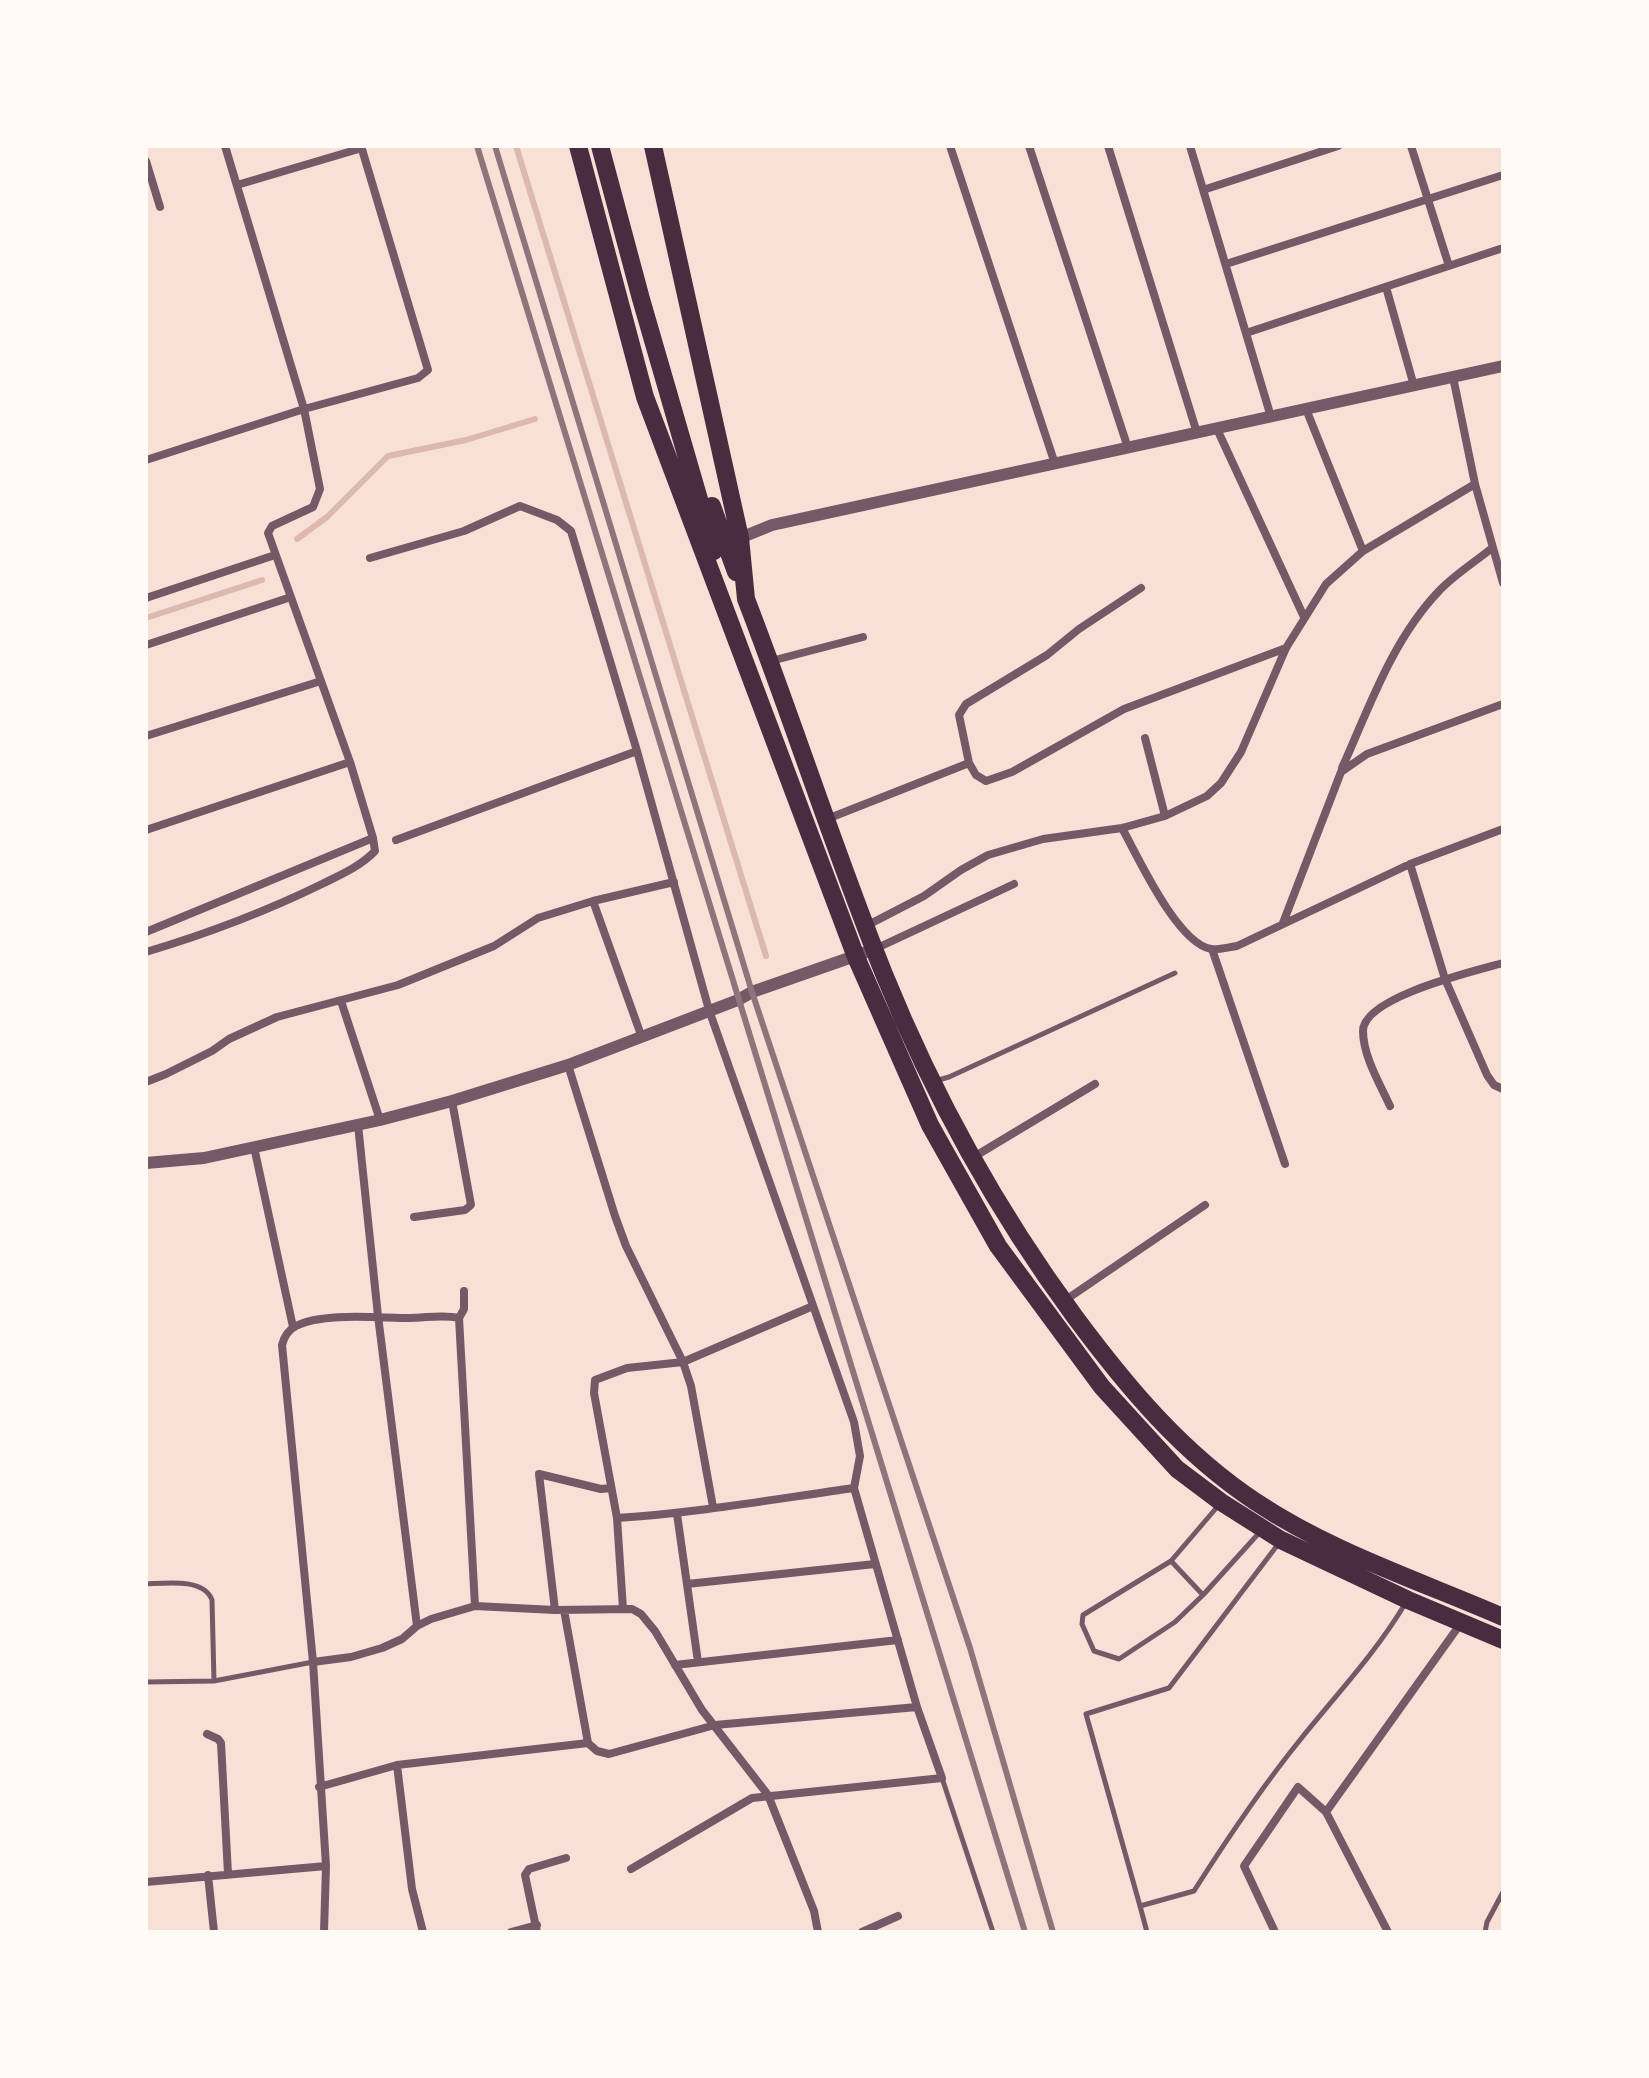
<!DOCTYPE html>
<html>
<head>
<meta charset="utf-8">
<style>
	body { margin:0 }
	#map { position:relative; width:1649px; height:2078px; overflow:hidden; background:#f7e1d7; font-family:Bitter,serif }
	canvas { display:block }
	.frame { position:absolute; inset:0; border:148px solid #fffaf5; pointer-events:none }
</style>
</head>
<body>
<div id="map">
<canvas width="1649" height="2078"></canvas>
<div class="frame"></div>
</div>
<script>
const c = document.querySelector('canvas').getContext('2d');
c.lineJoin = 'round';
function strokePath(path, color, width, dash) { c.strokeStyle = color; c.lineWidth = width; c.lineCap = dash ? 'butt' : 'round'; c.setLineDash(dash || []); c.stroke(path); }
strokePath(new Path2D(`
	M516 146 766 956
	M297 539 327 517 388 456 466 440 535 419
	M146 618 262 580`), '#dcb8b0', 6);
strokePath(new Path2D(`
	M935 1081 949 1077 1175 973
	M1218 1506 1171 1561 1203 1595 1259 1533
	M1279 1543 1169 1688 1086 1714 1140 1906 1194 1891C1227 1839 1261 1788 1300 1740 1336 1695 1375 1654 1405 1604
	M1171 1561 1083 1615 1082 1624 1094 1651 1119 1659 1175 1622 1203 1595
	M146 1584C166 1583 204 1578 212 1600L214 1681
	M146 1682 214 1681 313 1662
	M942 1778 993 1932
	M1140 1906 1147 1932
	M1485 1932 1487 1922 1503 1892`), '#755966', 5);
strokePath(new Path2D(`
	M950 146 1055 464
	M1029 146 1128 448
	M1108 146 1197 433
	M1190 146 1271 417
	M1411 146 1449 266
	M146 161 160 207
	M237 185 362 148
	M1203 190 1338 146
	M1226 264 1503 175
	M1386 287 1414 386
	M1246 333 1503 248
	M1453 377 1475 484 1503 583
	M1306 409 1363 551
	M1217 429 1304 617
	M146 460 304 409 418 378 428 370 361 146
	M370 558 464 531 520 506 557 520 571 531 637 751 709 1010 854 1422 860 1456 854 1488 917 1707 942 1778 752 1798 631 1869
	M146 598 275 555
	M146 645 291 597
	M771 661 863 637
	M146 736 321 681
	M1145 738 1165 816
	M969 763 976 775 986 781 1012 772 1124 709 1286 648
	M1342 768C1369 708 1392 640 1439 591 1454 575 1475 562 1492 548
	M827 819 969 763 959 715 966 704 1047 655 1079 629 1141 588
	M1122 828C1138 857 1177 943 1211 949 1219 950 1229 947 1237 946L1410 864 1503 829
	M146 830 350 762
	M396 840 637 751
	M1410 864 1445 979 1487 1075 1494 1085 1503 1089
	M593 901 641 1035
	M1283 923 1341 772 1367 754 1503 704
	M866 926 924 896 961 870 988 855 1043 839 1122 828 1165 816 1207 796 1221 783 1241 752 1286 648 1326 584 1363 551 1475 484
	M146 932 373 838 350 762 268 533 272 526 313 507 320 489 304 409 225 146
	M875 949 1014 884
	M1212 949 1285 1164
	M146 952C206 934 265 912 322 884 340 875 361 866 375 851L373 838
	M341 1001 380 1120
	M568 1065 615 1216 626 1246 683 1362 691 1386 713 1507
	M146 1082 166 1074 212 1051 229 1039 277 1017 398 985 494 946 538 918 593 901 674 882
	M1390 1106C1380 1084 1363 1056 1363 1031 1363 997 1475 971 1503 963
	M358 1125 378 1316 417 1626
	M254 1147 293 1327
	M972 1158 1095 1084
	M414 1217 465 1210 471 1205 452 1101
	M464 1291V1309L459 1318 475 1606
	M1064 1301 1205 1205
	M677 1514 698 1662
	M617 1518C696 1513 775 1499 854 1488
	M687 1584 875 1564
	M623 1609 617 1518 594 1393 595 1380 627 1368 683 1362 813 1306
	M555 1610 539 1474 601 1489 611 1488
	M564 1610 588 1743 597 1751 609 1754 715 1725 917 1707
	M313 1662 351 1657 382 1648 402 1639 417 1626 431 1619 475 1606 555 1610 632 1609 641 1614 655 1631 702 1710 768 1795 814 1911 818 1932
	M675 1665 898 1640
	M207 1734 218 1739 221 1743 228 1874
	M397 1765 412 1889 423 1932
	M319 1787 397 1765 588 1743
	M208 1875 214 1932
	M146 1882 326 1866
	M324 1932 326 1866 313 1662 282 1345C284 1337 288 1330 296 1326 323 1312 379 1318 409 1318 426 1318 443 1314 459 1318
	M511 1932 537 1925
	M537 1932 525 1875 529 1869 566 1858
	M862 1932 898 1916
	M1275 1932 1244 1866 1298 1787 1326 1812
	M1388 1932 1326 1812 1461 1623`), '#755966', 8);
strokePath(new Path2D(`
	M740 538 772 525 1503 366
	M146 1163 204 1158 380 1120 452 1101 568 1065 738 1000 752 992 875 949`), '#755966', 12);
strokePath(new Path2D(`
	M578 146 645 397 856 957 930 1125 998 1246 1102 1387 1177 1469 1221 1502 1281 1540 1408 1600 1503 1640
	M600 146 641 299 714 551
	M653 146 740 538 746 599C794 723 834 850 884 974 933 1095 997 1211 1075 1317 1127 1387 1182 1453 1256 1502 1331 1552 1420 1581 1503 1617
	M712 506 736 572`), '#4a2c40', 18);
strokePath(new Path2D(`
	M477 146 1025 1932
	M495 146 752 992 970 1648 1053 1932`), '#8f747c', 6);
</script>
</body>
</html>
